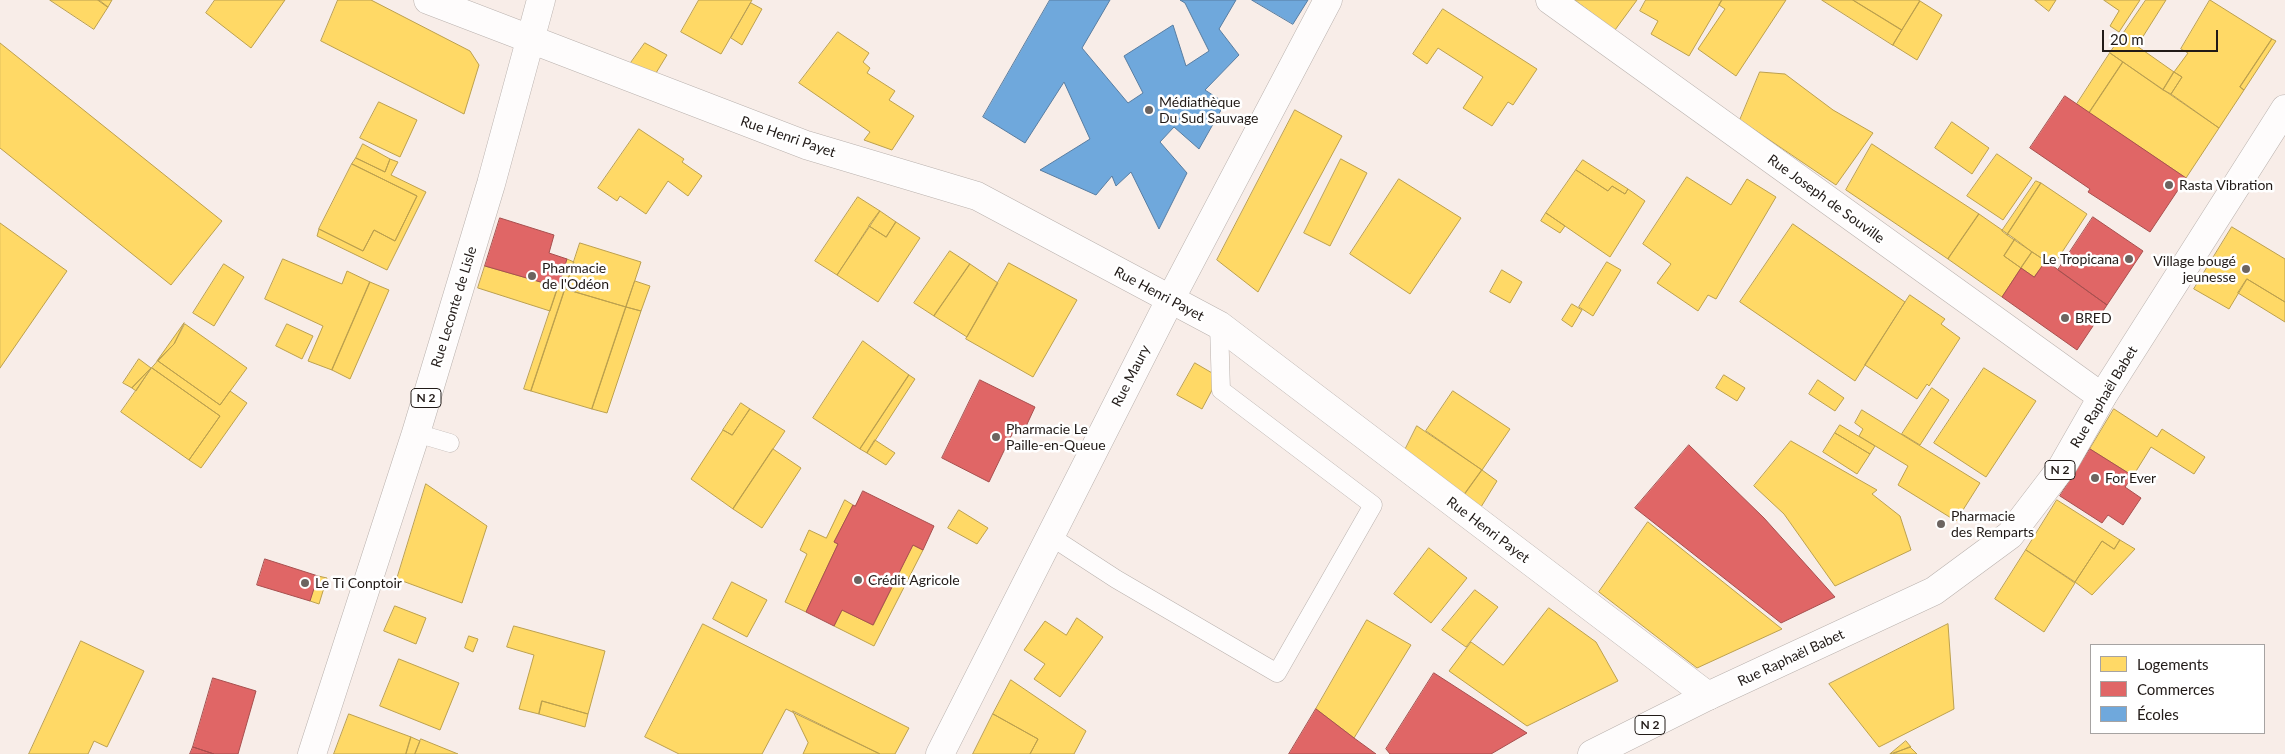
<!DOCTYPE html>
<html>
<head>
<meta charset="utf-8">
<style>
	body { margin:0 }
	#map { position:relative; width:2285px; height:754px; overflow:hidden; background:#f8ede8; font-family:Lato,sans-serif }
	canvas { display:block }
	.legend { position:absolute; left:2090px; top:644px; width:175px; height:90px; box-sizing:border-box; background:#fff; border:1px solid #a6a3a2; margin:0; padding:6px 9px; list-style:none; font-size:15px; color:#211a17 }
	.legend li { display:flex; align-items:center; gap:10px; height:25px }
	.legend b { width:25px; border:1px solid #a6a3a2 }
	.scale { position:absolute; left:2102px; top:30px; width:116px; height:22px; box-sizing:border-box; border:2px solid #211a17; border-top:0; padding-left:6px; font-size:15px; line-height:18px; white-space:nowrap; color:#211a17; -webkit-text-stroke:4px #fff; paint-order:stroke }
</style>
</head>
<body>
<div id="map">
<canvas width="2285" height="754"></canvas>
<ul class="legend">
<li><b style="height:14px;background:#ffd966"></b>Logements</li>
<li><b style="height:14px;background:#e06666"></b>Commerces</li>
<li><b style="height:14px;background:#6fa8dc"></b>Écoles</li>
</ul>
<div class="scale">20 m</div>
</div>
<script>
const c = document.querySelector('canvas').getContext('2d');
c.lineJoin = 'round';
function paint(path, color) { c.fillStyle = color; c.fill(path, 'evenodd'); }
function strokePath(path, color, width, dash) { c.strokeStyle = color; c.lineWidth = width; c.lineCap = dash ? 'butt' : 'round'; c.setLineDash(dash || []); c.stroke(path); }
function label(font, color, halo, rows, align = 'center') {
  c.font = font + ' Lato,sans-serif'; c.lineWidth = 5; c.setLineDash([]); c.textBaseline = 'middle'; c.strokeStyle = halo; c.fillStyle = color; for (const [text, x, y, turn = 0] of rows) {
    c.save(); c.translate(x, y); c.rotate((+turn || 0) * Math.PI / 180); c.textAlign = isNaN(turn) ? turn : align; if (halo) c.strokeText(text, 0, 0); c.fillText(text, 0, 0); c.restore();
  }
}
const homes = new Path2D(`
	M50 0H99L108 7 94 29Z
	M98 0H112L108 7Z
	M215 0H285L251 48 206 13Z
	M338 0H371L470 51 479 65 464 114 321 41Z
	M699 0H752L721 54 681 32Z
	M1575 0H1637L1615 30Z
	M1646 0H1722L1689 56 1651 34 1658 21 1640 11Z
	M1722 0H1786L1736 76 1698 49 1725 9 1719 5Z
	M1822 0H1853L1902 30 1893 45Z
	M1853 0H1918L1920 1 1902 30Z
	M2035 0H2056L2049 11Z
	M2104 0H2140L2119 32 2110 26 2119 11Z
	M2146 0H2166L2137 46 2174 72 2163 90 2110 53Z
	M2210 0 2272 39 2240 87 2244 90 2219 128 2171 94 2182 77 2174 72 2188 53 2181 49Z
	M1920 1 1942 15 1917 60 1893 45Z
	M751 3 762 9 742 45 731 38Z
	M1443 9 1537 69 1513 105 1508 102 1492 126 1463 108 1483 77 1438 48 1427 64 1413 54Z
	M838 32 869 53 863 62 870 68 867 73 895 91 889 100 914 116 892 150 864 140 870 132 799 83Z
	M2272 39 2276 41 2244 90 2240 87Z
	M0 43 222 221 171 285 0 148Z
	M645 43 667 55 656 73 630 64Z
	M2110 53 2123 62 2089 113 2077 104Z
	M2123 62 2219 128 2186 178 2089 113Z
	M1760 72 1785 74 1833 110 1873 133 1836 185 1740 120Z
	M2174 72 2182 77 2171 94 2163 90Z
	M379 102 417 120 400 157 360 138Z
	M1295 110 1342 136 1258 292 1217 260Z
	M1952 122 1989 148 1972 174 1935 148Z
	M639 129 684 159 682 162 702 176 688 196 668 181 646 214 620 196 617 201 598 188Z
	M363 144 390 159 385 172 356 158Z
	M1872 144 1979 214 1948 259 1846 190Z
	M1997 154 2032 178 2003 220 1967 196Z
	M356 158 385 172 390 159 398 162 391 175 426 192 387 270 317 236 319 229 363 251 374 230 395 241 417 196 352 164Z
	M1341 159 1367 173 1330 246 1304 233Z
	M1583 160 1628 189 1625 194 1612 186 1608 191 1576 170Z
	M352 164 417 196 395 241 374 230 363 251 319 229Z
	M1576 170 1608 191 1612 186 1625 194 1628 189 1645 201 1610 257 1546 213Z
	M1687 177 1731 205 1747 179 1776 197 1716 299 1708 295 1698 311 1657 283 1671 264 1643 244Z
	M1399 179 1461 218 1410 294 1350 254Z
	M2036 181 2041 183 2007 235 2002 231Z
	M2041 183 2087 214 2053 266 2007 235Z
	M858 197 880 211 837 275 815 261Z
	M880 211 896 222 886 237 869 226Z
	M1546 213 1565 226 1560 233 1541 221Z
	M1979 214 2015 239 2004 256 2021 268 2002 297 1948 259Z
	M896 222 920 238 878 302 837 275 869 226 886 237Z
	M0 223 67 271 0 368Z
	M1793 224 1905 302 1855 381 1740 302Z
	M2232 227 2285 259V302L2247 279 2229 309 2194 289Z
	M2015 239 2032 252 2021 268 2004 256Z
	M580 243 641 262 626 307 565 289Z
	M950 251 970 264 934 316 914 303Z
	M2032 252 2046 261 2034 277 2021 268Z
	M283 259 342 284 347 271 370 282 332 370 308 361 323 326 265 299Z
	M567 259 574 262 565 289 558 287Z
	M1607 262 1621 270 1593 316 1579 307Z
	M1009 263 1077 300 1033 377 966 339Z
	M224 264 244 277 214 326 193 313Z
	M970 264 998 283 967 337 934 316Z
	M485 266 558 287 550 311 478 288Z
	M1502 270 1522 282 1510 303 1490 292Z
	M2247 279 2285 302V322L2238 293Z
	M635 281 650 286 641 311 626 307Z
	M370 282 389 290 350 379 332 370Z
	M558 287 565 289 531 391 524 389Z
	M565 289 626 307 592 409 531 391Z
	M1910 295 1945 319 1941 324 1960 338 1929 386 1927 384 1917 399 1865 365Z
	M1572 304 1582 310 1572 327 1562 320Z
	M626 307 641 311 607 413 592 409Z
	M184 323 174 344 157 361Z
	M185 324 247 368 220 405 158 361 174 344Z
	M287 324 313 336 302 359 276 346Z
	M863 341 909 375 860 449 813 418Z
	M139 359 151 368 132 388 123 383Z
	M158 361 220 405 230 391 247 403 201 468 189 460 220 416 152 368Z
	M1195 363 1219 377 1202 409 1177 395Z
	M151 368 136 391 132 388Z
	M152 368 220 416 189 460 121 412Z
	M1984 368 2036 401 1986 477 1934 443Z
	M909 375 915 379 867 453 860 449Z
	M1724 375 1745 388 1737 401 1716 388Z
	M1818 380 1844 398 1835 411 1809 394Z
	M1932 388 1949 400 1920 445 1902 434Z
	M1453 391 1510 429 1482 470 1426 431Z
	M741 403 750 409 732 435 723 430Z
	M750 409 785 431 733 509 691 479 723 430 732 435Z
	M2114 409 2157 437 2162 429 2205 457 2194 474 2151 447 2133 476 2090 449Z
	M1862 410 1980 483 1956 521 1898 485 1908 466 1859 436 1863 429 1855 423Z
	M1840 425 1875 446 1870 454 1835 433Z
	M1417 426 1482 470 1464 495 1405 450Z
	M1835 433 1870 454 1857 474 1823 452Z
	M875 440 895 453 886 465 867 453Z
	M1791 441 1877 490 1872 494 1900 516 1911 550 1835 586 1784 514 1754 486Z
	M773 449 801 468 762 528 733 509Z
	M1482 470 1497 481 1481 507 1464 495Z
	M426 484 487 526 462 603 397 579Z
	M845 500 853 505 834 542 838 544 806 612 785 602 807 554 800 550 809 530 826 538Z
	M2057 500 2120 540 2114 549 2102 541 2075 582 2026 550Z
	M959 510 988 528 977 544 948 528Z
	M1648 522 1782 629 1697 668 1599 592Z
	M2120 540 2135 549 2092 595 2075 582 2102 541 2114 549Z
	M913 545 923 550 874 646 834 626 842 610 873 625Z
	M1429 548 1467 578 1431 623 1394 594Z
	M2026 550 2075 583 2044 632 1995 599Z
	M318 576 327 578 319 604 310 601Z
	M732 582 767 600 747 637 713 619Z
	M1475 590 1498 607 1466 647 1442 630Z
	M395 606 426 618 416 644 384 631Z
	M1549 608 1596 642 1618 681 1527 726 1449 671 1471 642 1503 665Z
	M1077 618 1103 637 1060 697 1034 679 1045 664 1024 650 1045 621 1066 635Z
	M1367 620 1411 645 1354 738 1316 709Z
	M703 624 909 728 895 754H880L786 709 762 754H679L645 737Z
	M1948 624 1954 709 1879 747 1829 684Z
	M514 626 605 651 588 714 542 701 539 714 519 709 534 655 507 647Z
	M469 636 478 639 473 652 465 648Z
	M81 641 144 671 107 747 94 741 88 754H29Z
	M399 659 459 683 440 730 380 706Z
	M1011 680 1086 731 1074 754H1030L1038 739 993 714Z
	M542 701 588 714 585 727 539 714Z
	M793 711 880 754H803L808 743Z
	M349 714 411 737 406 754H334Z
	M993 714 1038 739 1030 754H973Z
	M411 737 420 741 415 754H406Z
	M421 739 458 754H415Z
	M1906 741 1911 747 1890 754Z
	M1910 747 1917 754H1893Z`);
paint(homes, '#ffd966');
strokePath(homes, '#bca04e', 1);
const shops = new Path2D(`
	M2065 96 2186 178 2150 232 2088 192 2090 189 2030 148Z
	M2093 217 2143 251 2107 305 2058 270Z
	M500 218 554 235 549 253 567 259 558 287 485 266Z
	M2046 261 2107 305 2077 350 2002 297 2021 268 2034 277Z
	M980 380 1035 407 1022 435 1014 430 989 482 942 458Z
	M1689 445 1764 518 1835 597 1781 623 1635 508Z
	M2090 449 2133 476 2125 487 2141 498 2123 525 2108 515 2102 523 2060 496Z
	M863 491 934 526 923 550 913 545 873 625 842 610 834 626 806 612 838 544 834 542 853 505 855 506Z
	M265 559 318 576 310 601 257 585Z
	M1434 673 1527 733 1491 754H1390L1386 749Z
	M213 678 256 691 238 754H214L193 747Z
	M1316 709 1354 738 1376 754H1289Z
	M193 747 214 754H190Z`);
paint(shops, '#e06666');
strokePath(shops, '#a74f4e', 1);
const schools = new Path2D(`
	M1050 0H1110L1082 48 1128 103 1143 93 1124 56 1173 25 1186 66 1209 51 1185 3 1180 0H1236L1219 29 1239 55 1205 90 1225 103 1199 149 1174 127 1160 142 1187 173 1159 229 1131 172 1116 186 1112 176 1096 195 1040 170 1090 139 1064 82 1025 143 983 117Z
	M1252 0H1308L1293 24Z`);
paint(schools, '#6fa8dc');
strokePath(schools, '#587da1', 1);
const lane = new Path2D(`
	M416 433 450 443
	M1050 536 1116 579 1277 673 1373 505 1221 390 1219 325`);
const street = new Path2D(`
	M428 0 530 39
	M1550 0 2102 397
	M940 754 1170 300 1328 0`);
const secondary = new Path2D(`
	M530 39 806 145 977 196 1219 325 1708 696`);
const primary = new Path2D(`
	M312 754 416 433 491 184 541 0
	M1592 754 1708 696 1934 591 2010 535 2062 467 2102 397 2285 109`);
strokePath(lane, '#b9b1ad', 19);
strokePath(street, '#b9b1ad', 29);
strokePath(secondary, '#b9b1ad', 29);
strokePath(primary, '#b9b1ad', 29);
strokePath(lane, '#fefcfc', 18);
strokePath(street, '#fefcfc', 28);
strokePath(secondary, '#fefcfc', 28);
strokePath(primary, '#fefcfc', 28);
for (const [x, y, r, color] of [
	[1149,110,5,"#6c6460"],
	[2169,185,5,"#6c6460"],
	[2129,259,5,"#6c6460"],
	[2246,269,5,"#6c6460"],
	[532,276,5,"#6c6460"],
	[2065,318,5,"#6c6460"],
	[996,437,5,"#6c6460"],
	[2095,478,5,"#6c6460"],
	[1941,524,5,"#6c6460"],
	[858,580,5,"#6c6460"],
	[305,583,5,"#6c6460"]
]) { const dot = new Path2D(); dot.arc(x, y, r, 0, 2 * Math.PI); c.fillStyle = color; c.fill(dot); strokePath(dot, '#fff', 2); }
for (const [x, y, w] of [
	[426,398,30],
	[2060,470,30],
	[1650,725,30]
]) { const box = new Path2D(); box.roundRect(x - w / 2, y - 9.5, w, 19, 4); c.fillStyle = '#fff'; c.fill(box); strokePath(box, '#211a17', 1); }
label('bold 12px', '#211a17', null, [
	["N 2",426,398],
	["N 2",2060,470],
	["N 2",1650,725]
]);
label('14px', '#211a17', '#fff', [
	["Médiathèque",1159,102],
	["Du Sud Sauvage",1159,118],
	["Rasta Vibration",2179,185],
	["Le Tropicana",2119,259,"right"],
	["Village bougé",2236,261,"right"],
	["jeunesse",2236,277,"right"],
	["Pharmacie",542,268],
	["de l'Odéon",542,284],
	["BRED",2075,318],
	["Pharmacie Le",1006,429],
	["Paille-en-Queue",1006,445],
	["For Ever",2105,478],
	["Pharmacie",1951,516],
	["des Remparts",1951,532],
	["Crédit Agricole",868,580],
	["Le Ti Conptoir",315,583]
], 'left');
label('14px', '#211a17', '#fff', [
	["Rue Henri Payet",788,137,19],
	["Rue Joseph de Souville",1826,199,36],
	["Rue Henri Payet",1159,294,28],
	["Rue Leconte de Lisle",454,307,-73],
	["Rue Maury",1131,376,-63],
	["Rue Raphaël Babet",2104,397,-59],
	["Rue Henri Payet",1488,530,37],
	["Rue Raphaël Babet",1791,658,-25]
]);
</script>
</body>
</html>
